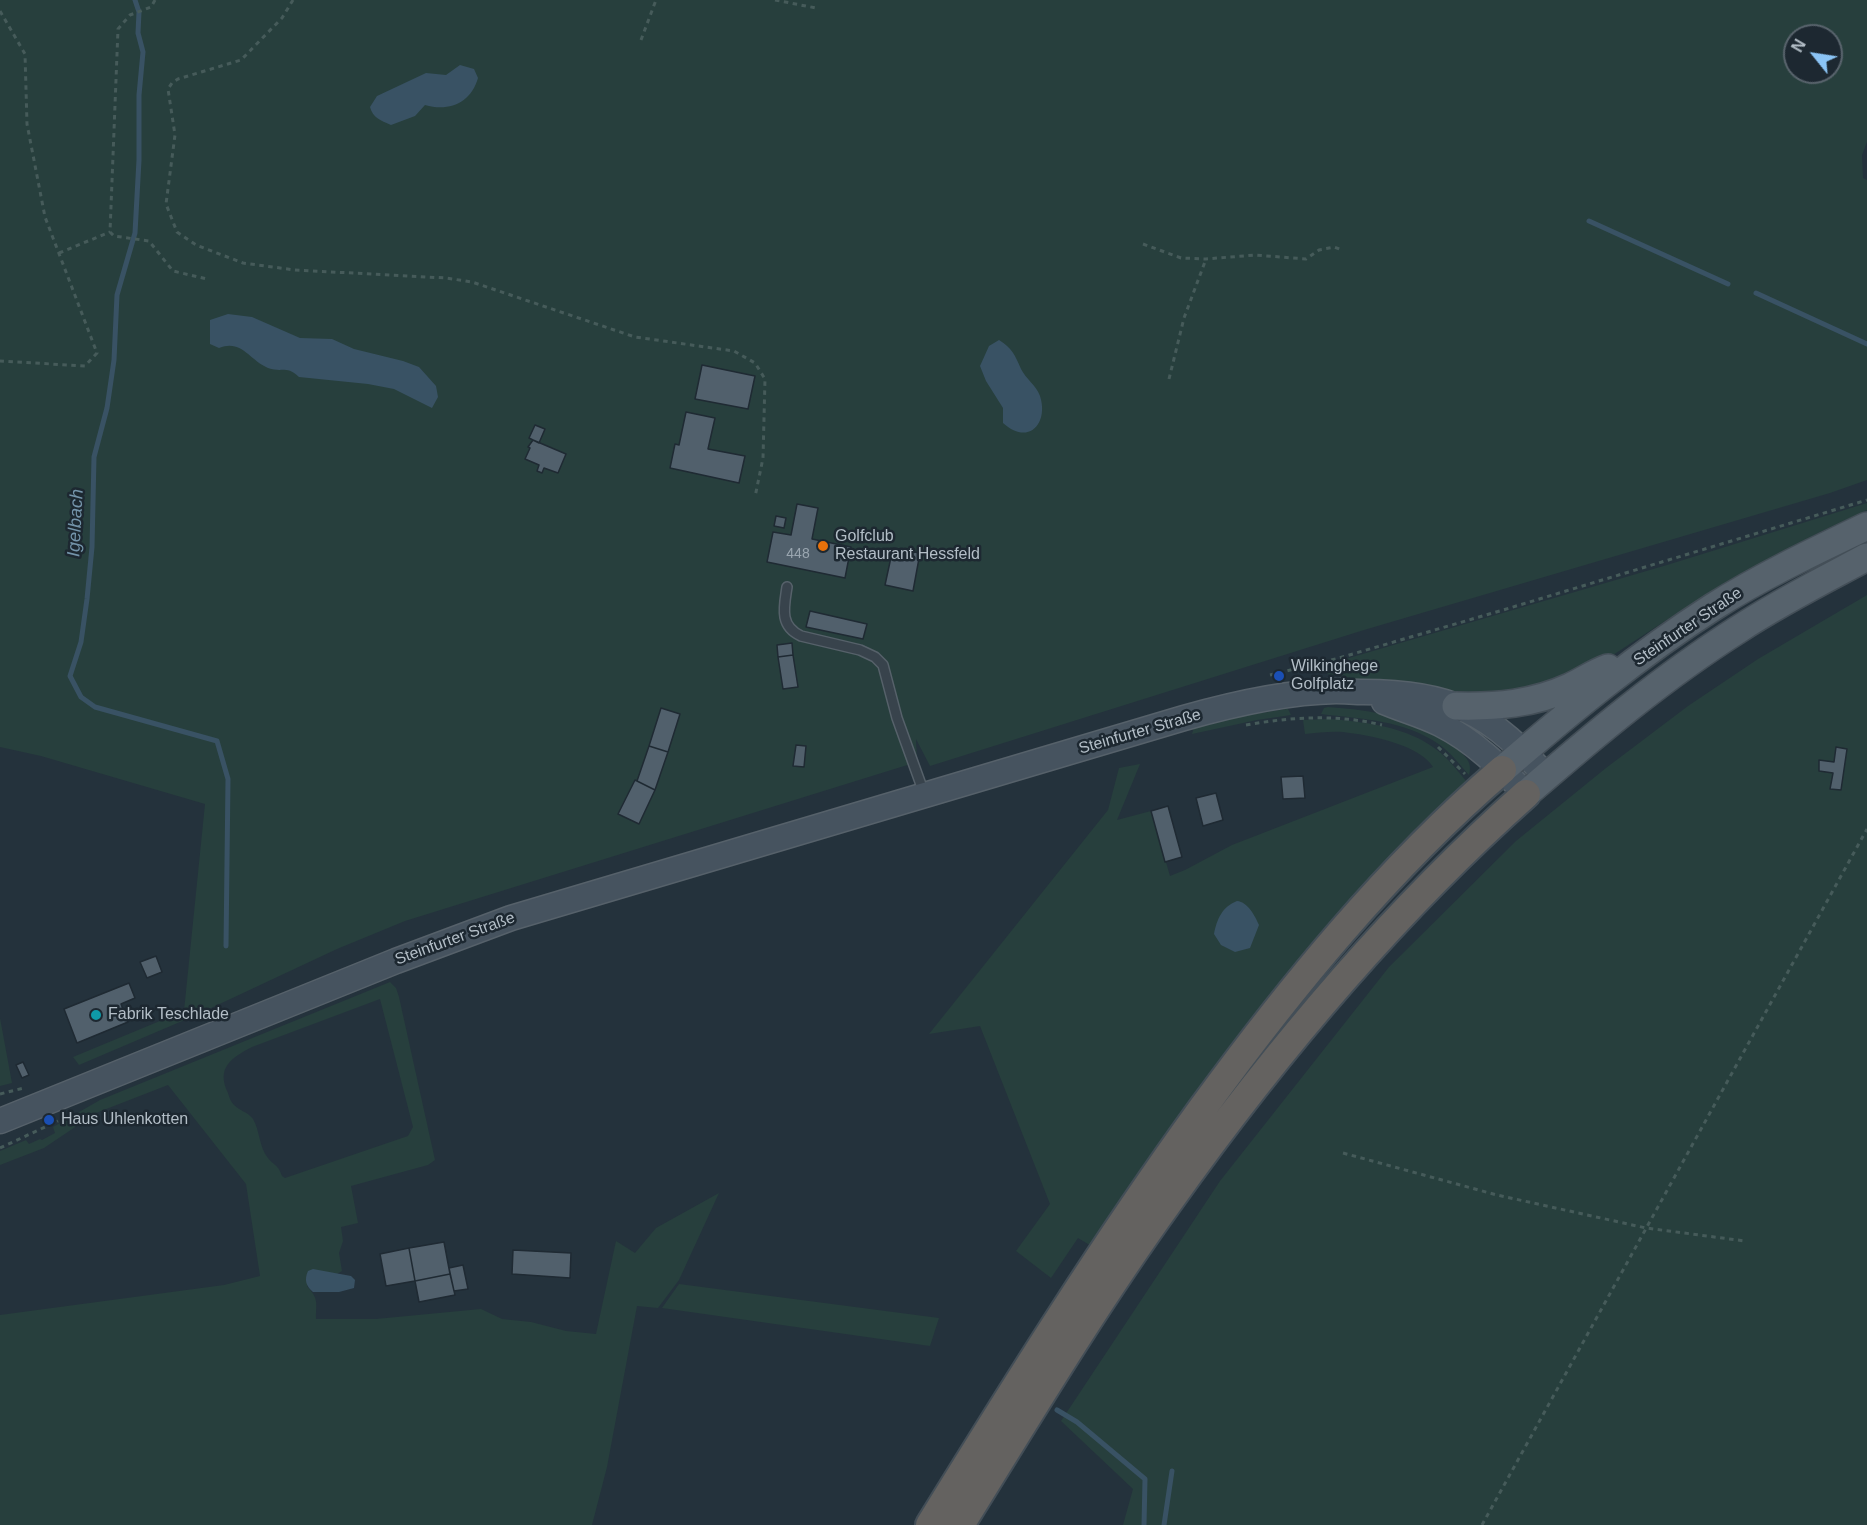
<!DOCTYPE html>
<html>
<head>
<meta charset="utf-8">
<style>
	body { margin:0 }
	#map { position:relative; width:1867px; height:1525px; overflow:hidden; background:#24323c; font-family:Arial,sans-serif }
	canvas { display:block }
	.north { position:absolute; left:1783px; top:24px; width:60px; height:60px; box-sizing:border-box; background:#1d2831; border:2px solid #59646d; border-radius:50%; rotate:300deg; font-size:16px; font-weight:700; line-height:24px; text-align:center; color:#b3bec7 }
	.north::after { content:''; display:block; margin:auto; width:21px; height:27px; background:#8bc4f5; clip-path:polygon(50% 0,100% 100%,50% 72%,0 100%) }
</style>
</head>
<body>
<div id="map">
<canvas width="1867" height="1525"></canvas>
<div class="north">N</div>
</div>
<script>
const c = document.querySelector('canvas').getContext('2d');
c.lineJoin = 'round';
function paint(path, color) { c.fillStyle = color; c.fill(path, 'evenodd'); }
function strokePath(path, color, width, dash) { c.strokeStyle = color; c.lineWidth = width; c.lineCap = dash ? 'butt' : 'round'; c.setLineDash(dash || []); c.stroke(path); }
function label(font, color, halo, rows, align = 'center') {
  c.font = font + ' Arial,sans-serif'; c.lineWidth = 5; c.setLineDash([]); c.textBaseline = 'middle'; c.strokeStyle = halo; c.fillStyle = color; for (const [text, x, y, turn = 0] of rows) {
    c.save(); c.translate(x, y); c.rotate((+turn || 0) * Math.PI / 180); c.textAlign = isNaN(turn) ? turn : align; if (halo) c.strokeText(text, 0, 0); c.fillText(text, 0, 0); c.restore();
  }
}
paint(new Path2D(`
	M0 0H1867V142L1862 155 1863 178 1867 180V480L1830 493 1364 630 930 766 916 739 917 762 405 921 337 949 194 1016 79 1065 73 1057 184 1011 205 804 41 756 0 747ZM1795 36H1831V72H1795Z
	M1867 503V510L1820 532 1747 571 1685 608 1593 668 1539 691 1446 695 1327 674 1325 665 1667 565Z
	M1867 595V1525H1123L1133 1489 1061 1421 1220 1181 1389 967 1516 841 1606 768 1688 706 1758 659Z
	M1328 707C1373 710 1421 718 1456 748 1465 756 1473 762 1469 775 1460 765 1451 753 1440 745 1405 720 1361 719 1321 714L1324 708Z
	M1286 709H1288L1291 715 1257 720 1192 734 1194 727 1230 718Z
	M1330 719C1366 722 1408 727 1437 750 1448 758 1457 770 1466 781L1093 1247 1078 1238 1051 1278 1016 1251 1050 1204 980 1026 929 1034 1108 810 1119 768 1140 764 1117 820 1151 811 1170 876 1185 870 1232 845 1433 767C1419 744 1368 735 1343 732 1331 731 1317 733 1305 734L1303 720Z
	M390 982 396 988 399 997 435 1160 428 1165 351 1186 358 1223 341 1227 343 1241 339 1253 342 1271 337 1274 331 1273 307 1286C319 1300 316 1301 316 1319H376L481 1309 502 1319 531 1322 566 1331 596 1334 616 1241 635 1253 656 1228 719 1193 679 1280 658 1308 637 1306 607 1467 592 1525H0V1315L224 1285 260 1276 246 1184 168 1085 96 1113 44 1148 0 1165V1151L26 1140 29 1144 40 1139 42 1140 55 1133 53 1127 100 1100ZM380 999 413 1127 408 1136 285 1178 282 1176C278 1164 274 1166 268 1158 259 1147 260 1131 253 1119 248 1112 240 1111 234 1105 231 1102 229 1097 228 1093 216 1068 231 1058 252 1047Z
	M0 1018 12 1083 0 1086Z
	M679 1284 939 1318 930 1346 662 1308Z`), '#273f3d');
paint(new Path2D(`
	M460 65 474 69 478 78C471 103 449 112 425 105L415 116 391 125C380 120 373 118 370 107L377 96 426 73 446 75Z
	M228 314 252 317 300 338 332 339 354 349 403 361 419 367 436 386 438 397 432 408 394 389 368 384 299 377C286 365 282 373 268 368 249 360 242 339 219 348L210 344V320Z
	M999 340C1012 348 1015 355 1021 369 1026 379 1036 385 1040 396 1049 424 1028 446 1003 423V408L986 381 980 366 989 346Z
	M1237 901C1248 902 1255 916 1259 925L1250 948 1235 952 1221 945 1214 934C1217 919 1222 907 1237 901Z
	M313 1269 351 1276 355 1280 354 1288 339 1292H313C306 1286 304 1280 308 1271Z`), '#395264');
strokePath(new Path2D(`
	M135 0 139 12 138 33 143 52 139 95V160L135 233 117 295 114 360 107 408 94 457 92 547 87 599 81 642 70 676 81 697 95 707 217 741 228 779 226 946
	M1589 221 1728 284
	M1756 293 1867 344
	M1057 1410 1077 1422 1145 1479 1144 1525
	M1164 1525 1172 1471`), '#395264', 5);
const building = new Path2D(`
	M702 365 755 376 748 409 695 399Z
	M686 412 715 418 708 449 745 456 739 483 670 468 675 444 679 445Z
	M535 425 545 429 539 443 529 438Z
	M533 440 566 454 558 473 544 468 542 473 537 471 539 465 525 459 530 448 528 447Z
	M797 504 818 508 812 539 851 547 845 578 767 562 773 532 791 535Z
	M776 516 786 518 784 528 774 526Z
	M893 548 920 553 913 591 885 585Z
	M810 611 867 624 863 639 806 627Z
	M792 643 793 655 778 657 777 645Z
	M793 655 798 687 783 689 778 657Z
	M661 708 680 714 668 752 649 746Z
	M796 745 806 746 804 767 793 766Z
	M649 746 668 752 655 790 637 781Z
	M1836 747 1847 749 1841 790 1830 789 1833 773 1819 771V760L1834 762Z
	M1303 776 1305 798 1283 799 1281 777Z
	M635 780 655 790 639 824 618 814Z
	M1216 793 1223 820 1203 826 1196 798Z
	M1168 806 1182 857 1165 862 1151 811Z
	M156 956 162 972 147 978 140 962Z
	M129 983 135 998 121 1004 128 1022 77 1043 64 1009Z
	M23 1062 29 1075 22 1078 16 1065Z
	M444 1242 450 1274 415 1281 409 1248Z
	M409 1248 415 1281 386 1286 380 1254Z
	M513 1250 571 1253 570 1278 512 1274Z
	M463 1265 468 1289 454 1291 449 1268Z
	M450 1274 455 1295 419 1302 415 1281Z`);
paint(building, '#51606c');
strokePath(building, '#1f2a33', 1.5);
const service = new Path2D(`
	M787 587C784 607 779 626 801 636L860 650 875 657 883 665 897 718 924 793`);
const secondary = new Path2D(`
	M1384 702C1403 710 1422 715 1440 724 1474 741 1500 767 1526 794
	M0 1121 396 961 511 918 1184 718C1233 704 1285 692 1336 691 1345 691 1354 692 1363 692 1397 692 1435 695 1466 710 1499 725 1522 750 1546 776`);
const primary = new Path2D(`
	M1456 706C1496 707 1533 704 1570 687 1583 681 1594 673 1608 668
	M1502 770C1569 712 1638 655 1713 607 1762 576 1815 551 1867 526
	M1526 794C1594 735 1663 677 1739 629 1780 602 1824 580 1867 557`);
const trunk = new Path2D(`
	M930 1525C1017 1384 1105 1243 1202 1109 1291 987 1387 869 1502 770
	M960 1525C1027 1417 1093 1307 1167 1204 1272 1056 1390 915 1526 794`);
strokePath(service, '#56616a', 12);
strokePath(secondary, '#56616a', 27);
strokePath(primary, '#444f58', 30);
strokePath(trunk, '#434e57', 32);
strokePath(new Path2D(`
	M155 0 151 7 130 15 118 29 110 232 114 236 149 241 173 271 207 279
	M293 0 282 18 241 60 178 79 172 83 168 89 175 135 166 204 177 232 196 245 243 263 295 270 446 278 472 282 635 337 734 351 755 363 765 379 763 458 755 497
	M775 0 816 8
	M0 11 25 54 27 124 45 217 97 353 85 366 0 361
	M641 40 656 0
	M1143 244 1181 258 1206 259 1255 255 1306 259 1319 250 1334 247 1342 250
	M59 253 110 232
	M1169 379 1184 318 1206 259
	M1270 675 1339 658 1503 610 1867 500
	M1246 725C1291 717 1337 714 1382 725
	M1438 747 1465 774
	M0 1094 24 1088
	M0 1148 58 1121
	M1343 1153 1497 1195 1646 1228 1745 1241
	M1482 1525 1867 829`), '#465b5a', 3, [4.5, 4.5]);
strokePath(service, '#38434c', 9);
strokePath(secondary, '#46535f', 24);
strokePath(primary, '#56626c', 27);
strokePath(trunk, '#646260', 28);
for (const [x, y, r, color] of [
	[823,546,6,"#e8710a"],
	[1279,676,6,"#1a4fb4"],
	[96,1015,6,"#0f9aa8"],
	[49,1120,6,"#1a4fb4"]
]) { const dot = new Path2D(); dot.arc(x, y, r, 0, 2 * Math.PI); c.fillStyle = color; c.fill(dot); strokePath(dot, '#1d2831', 2); }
label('14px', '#9aa6b0', null, [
	["448",798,554]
]);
label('16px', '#b3bec7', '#1d2831', [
	["Golfclub",835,537],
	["Restaurant Hessfeld",835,555],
	["Wilkinghege",1291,667],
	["Golfplatz",1291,685],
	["Fabrik Teschlade",108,1015],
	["Haus Uhlenkotten",61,1120]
], 'left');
label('16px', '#b3bec7', '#1d2831', [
	["Steinfurter Straße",1688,627,-34],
	["Steinfurter Straße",1140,732,-16],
	["Steinfurter Straße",455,939,-20]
]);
label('italic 18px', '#7494aa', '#1d2831', [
	["Igelbach",76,523,-87]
]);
</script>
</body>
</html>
